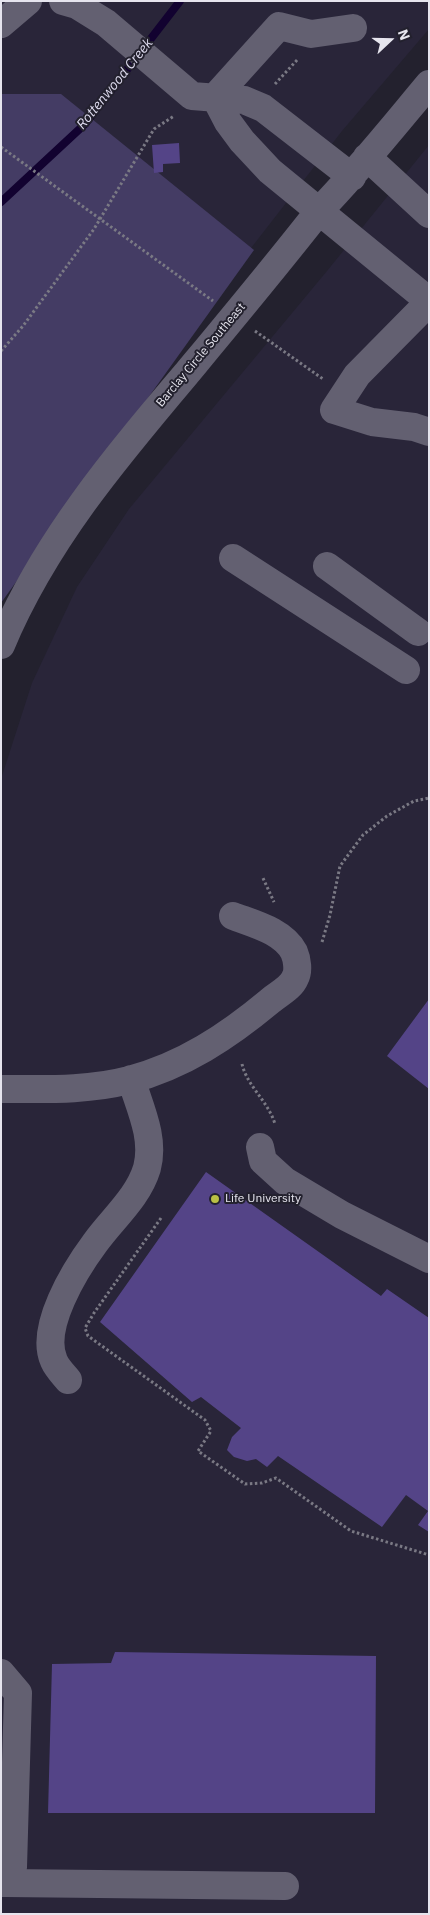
<!DOCTYPE html>
<html>
<head>
<meta charset="utf-8">
<style>
	body { margin:0 }
	#map { position:relative; width:430px; height:1915px; overflow:hidden; background:#23212e; font-family:"IBM Plex Sans",sans-serif }
	canvas { display:block }
	.frame { position:absolute; inset:0; border:2px solid #e6e5ee; pointer-events:none }
	.north { position:absolute; left:365px; top:15px; width:50px; height:50px; -webkit-text-stroke:4px #23212e; paint-order:stroke; rotate:69deg; font-size:14px; font-weight:700; line-height:20px; text-align:center; color:#e6e5ee }
	.north::after { content:''; display:block; margin:auto; width:18px; height:22px; background:#e6e5ee; clip-path:polygon(50% 0,100% 100%,50% 72%,0 100%) }
</style>
</head>
<body>
<div id="map">
<canvas width="430" height="1915"></canvas>
<div class="frame"></div>
<div class="north">N</div>
</div>
<script>
const c = document.querySelector('canvas').getContext('2d');
c.lineJoin = 'round';
function paint(path, color) { c.fillStyle = color; c.fill(path, 'evenodd'); }
function strokePath(path, color, width, dash) { c.strokeStyle = color; c.lineWidth = width; c.lineCap = dash ? 'butt' : 'round'; c.setLineDash(dash || []); c.stroke(path); }
function label(font, color, halo, rows, align = 'center') {
  c.font = font + ' "IBM Plex Sans",sans-serif'; c.lineWidth = 4; c.setLineDash([]); c.textBaseline = 'middle'; c.strokeStyle = halo; c.fillStyle = color; for (const [text, x, y, turn = 0] of rows) {
    c.save(); c.translate(x, y); c.rotate((+turn || 0) * Math.PI / 180); c.textAlign = isNaN(turn) ? turn : align; if (halo) c.strokeText(text, 0, 0); c.fillText(text, 0, 0); c.restore();
  }
}
paint(new Path2D(`
	M1 1H429V29L342 131 45 513 1 594Z
	M429 145V1914H1V779L32 683 77 587 129 509 327 271Z`), '#292539');
paint(new Path2D(`
	M1 94H61L254 250 1 603Z`), '#443c64');
strokePath(new Path2D(`
	M1 202 85 124 180 1`), '#120230', 8);
paint(new Path2D(`
	M179 143 180 163 163 164V172L154 173 152 145Z
	M429 999V1089L387 1056Z
	M206 1172 381 1296 387 1289 429 1318V1532L418 1525 428 1511 406 1495 382 1527 278 1456 267 1467 256 1459 247 1461 234 1457 227 1450 232 1437 241 1428 201 1397 192 1402 100 1322Z
	M115 1652 376 1656 375 1813H48L52 1664 111 1663Z`), '#544487');
strokePath(new Path2D(`
	M275 84 298 59
	M1 147 213 301
	M255 331 323 379
	M1 351 23 326 94 229 154 129 174 116
	M263 878 274 902
	M322 942 330 915 340 866 363 835 387 816 414 801 429 798
	M242 1064C247 1086 268 1101 275 1124
	M161 1218 94 1313 85 1328 88 1336 205 1420 211 1431 198 1451 245 1484 262 1483 276 1478 351 1531 429 1555`), '#7a7984', 3, [2.5, 2.5]);
strokePath(new Path2D(`
	M63 1 77 5 106 23 192 96 244 100 263 108 352 177
	M1 24 28 1
	M215 97 228 122 242 141 270 171 429 301
	M215 97 279 26 311 34 353 28
	M367 157 429 214
	M429 302 357 375 334 410 372 422 414 427 429 432
	M233 558 406 670
	M327 566 418 632
	M1 645C44 542 116 457 187 373 231 320 276 266 319 211 358 171 393 127 429 84
	M1 1089C44 1089 87 1091 129 1080 183 1066 228 1036 270 1001 278 994 291 988 295 978 299 971 297 959 294 952 283 931 254 924 233 916
	M260 1147 263 1161 285 1181 342 1215 429 1259
	M68 1380C63 1374 57 1368 54 1361 39 1328 75 1270 95 1243 112 1219 138 1198 147 1168 155 1138 140 1108 131 1079
	M1 1673 18 1693 13 1867 6 1883H1
	M6 1883 285 1886`), '#636071', 28);
for (const [x, y, r, color] of [
	[215,1199,5,"#bac045"]
]) { const dot = new Path2D(); dot.arc(x, y, r, 0, 2 * Math.PI); c.fillStyle = color; c.fill(dot); strokePath(dot, '#23212e', 2); }
label('12px', '#e6e5ee', '#23212e', [
	["Barclay Circle Southeast",201,355,-50]
]);
label('12px', '#e6e5ee', '#23212e', [
	["Life University",225,1199]
], 'left');
label('italic 14px', '#dedbef', '#23212e', [
	["Rottenwood Creek",115,84,-51]
]);
</script>
</body>
</html>
